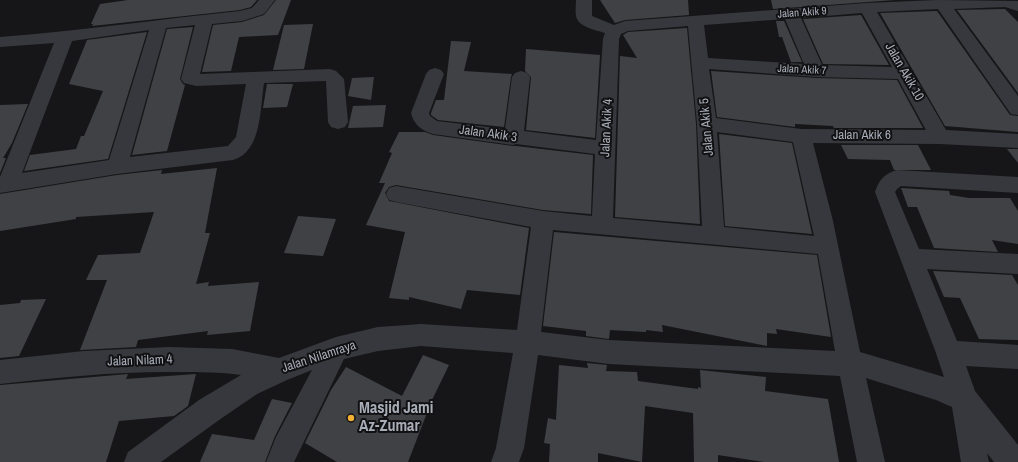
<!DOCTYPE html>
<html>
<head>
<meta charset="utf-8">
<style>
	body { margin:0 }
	canvas { display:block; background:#161618 }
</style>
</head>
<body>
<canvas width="1018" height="462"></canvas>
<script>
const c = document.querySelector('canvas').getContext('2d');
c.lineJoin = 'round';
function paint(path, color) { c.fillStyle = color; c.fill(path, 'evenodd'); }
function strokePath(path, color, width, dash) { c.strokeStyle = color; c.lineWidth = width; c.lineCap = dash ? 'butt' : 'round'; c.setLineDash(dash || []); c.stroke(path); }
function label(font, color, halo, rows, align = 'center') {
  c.font = font + ' "Archivo Narrow",sans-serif'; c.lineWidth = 4; c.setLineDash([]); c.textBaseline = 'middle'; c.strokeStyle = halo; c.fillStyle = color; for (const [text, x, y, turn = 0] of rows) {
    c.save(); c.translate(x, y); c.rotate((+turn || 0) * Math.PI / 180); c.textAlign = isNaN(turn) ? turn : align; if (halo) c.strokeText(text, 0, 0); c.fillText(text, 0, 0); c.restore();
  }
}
paint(new Path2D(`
	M128 0H257L251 7 240 10 92 26 93 24H91L100 4Z
	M276 0H291L278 35 239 37 231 71 202 72 213 25 242 22 264 15Z
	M600 0H688L689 15 625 20 615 23Z
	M771 0H895L773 9Z
	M1005 9 1018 22V93L957 10Z
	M937 11 1010 115 1018 116V132L945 126 880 13Z
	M861 15 889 65 823 64 803 19Z
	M776 21H784L802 62H791L782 37H779Z
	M313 24 304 69 273 70 284 25Z
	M193 27 180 79 183 84 185 85 167 151 132 155 167 29Z
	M687 28 696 124 700 224 615 217 620 56 637 58 623 35 628 32Z
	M147 32 108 159 24 171 30 155 76 149 81 136H84L103 91 69 84 87 40Z
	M451 41 471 42 464 71 512 74 511 77 504 127 438 120 431 115V113L436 100H444Z
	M526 49 600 55 595 138 526 130 531 77 525 71Z
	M711 71 816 78 897 80 923 128H834L833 126 795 124V127L717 117Z
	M374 77 371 100 348 96 352 78Z
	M267 84H293L287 107 263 108Z
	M28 104 12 143 3 158H6L0 173V105Z
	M386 105 383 127 348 128 353 106Z
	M399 132H425L433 135 513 146H516L593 155 591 214 543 210 396 185 389 187 385 193 389 201 529 228 520 295 467 290 461 309 409 297V300L389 298 405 232 366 225 385 183H379L392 153 389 152Z
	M719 134 792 143 812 234 725 226Z
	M841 145H918L931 170H894L890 160 848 159Z
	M1007 149H1018V163Z
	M217 168 205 233H210L196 284 209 282 208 286 259 282 250 331 207 335 208 331 138 340 136 347 80 350 107 280H86L98 255 140 253 154 212 76 217V219L0 231V194L117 175 162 170 161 174Z
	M901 188 949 191 950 195 969 198H1010L1018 211V244L992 240 998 252 934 248 917 207H908Z
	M298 216 336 219 323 256 284 253Z
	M554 232 817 255 831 337 776 329 777 334 767 333V346L662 325 663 332 646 330V332L610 330 609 339 586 336V331L543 326Z
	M933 271 1012 275 1018 285V340L979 339 960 298 944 297Z
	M46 299 19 356 0 358V305L20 303 21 300Z
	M423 355 449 365 432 400 408 462H337L305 443 331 390 346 367 402 396Z
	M587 363 607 365 606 371 637 372 638 381 698 389V387L701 388 700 370 766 377 765 391 828 399 839 462H764L718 455V462H694L693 413 645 406 642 462 598 453V462H549L550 444 544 443 548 418 556 420 559 365 588 368Z
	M128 374 126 379 196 374 188 406 174 416 119 421 106 462H0V385Z
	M272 399 292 403 275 436 265 462H200L212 434 254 440Z`), '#404145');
paint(new Path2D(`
	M259 0H275L264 14 242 21 212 24 200 74 330 69 336 71 344 79 348 122 345 127 338 129 331 127 328 122 326 81 264 83C260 108 262 152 233 160L117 174 0 193V177L54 43 0 47V37C80 31 160 19 240 11L252 8ZM195 25 181 79 184 83 196 86 246 84 236 137 228 146 130 157 166 28ZM149 30 109 160 22 173 72 41Z
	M576 0H592V16L614 25 625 21 867 3 937 0 1018 1V11L1005 7 954 9 1018 96V115L1011 114 938 9 877 12 946 130 1018 134V148L940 144 813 143 833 221 860 352 944 377 936 353 875 192C879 180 884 174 897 170L1018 177V193L901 186 897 189 895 192 919 249 1018 254V274L927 269 957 341 1018 345V369L966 366 975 391 1018 445V462H994L987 453 989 462H961L952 407 936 400 866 378 885 462H857L840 376 609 364 538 355 524 448 519 462H491L496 448 513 353 421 346 378 351 344 359 294 462H266L276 437 312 370 287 380 257 394 219 420 161 462H124L128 452 199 400 241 375C221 372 200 372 180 372 120 371 60 377 0 384V360L84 351 169 347 232 349 279 358 336 337 378 327 421 324 517 330 531 227 396 202 389 200 386 194 389 188 396 186 543 211 592 216 595 154 516 144 513 145 433 134C421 130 414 125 411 113L426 74 429 70 435 68 441 70 444 74 429 113 430 116 437 121 505 129 512 77 515 73 521 71 527 73 530 77 524 131 596 140 603 39 605 33C596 30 578 27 576 16 575 11 576 5 576 0ZM862 13 892 67 822 65 801 18ZM785 19 804 64 708 58 704 25ZM688 26 697 124 702 226 613 218 619 39 621 34 628 31ZM709 69 816 77 898 79 926 130 801 129 716 118ZM717 132 793 142 814 236 724 227ZM553 230 818 254 835 351 609 340 541 332Z`), '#37383d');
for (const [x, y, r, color] of [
	[351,418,4,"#f2b134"]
]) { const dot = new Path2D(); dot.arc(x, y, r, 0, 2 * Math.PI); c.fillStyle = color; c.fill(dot); strokePath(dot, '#111113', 1.5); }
label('11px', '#a8adb8', '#111113', [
	["Jalan Akik 9",802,13,-4],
	["Jalan Akik 7",802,70,3]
]);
label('13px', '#a8adb8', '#111113', [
	["Jalan Akik 10",904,72,60],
	["Jalan Akik 5",707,127,-95],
	["Jalan Akik 4",607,128,-87],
	["Jalan Akik 3",488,134,8],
	["Jalan Akik 6",862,136],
	["Jalan Nilamraya",319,357,-18],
	["Jalan Nilam 4",140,361,-2]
]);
label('bold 16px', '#a8adb8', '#111113', [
	["Masjid Jami",359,409],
	["Az-Zumar",359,427]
], 'left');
</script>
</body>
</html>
